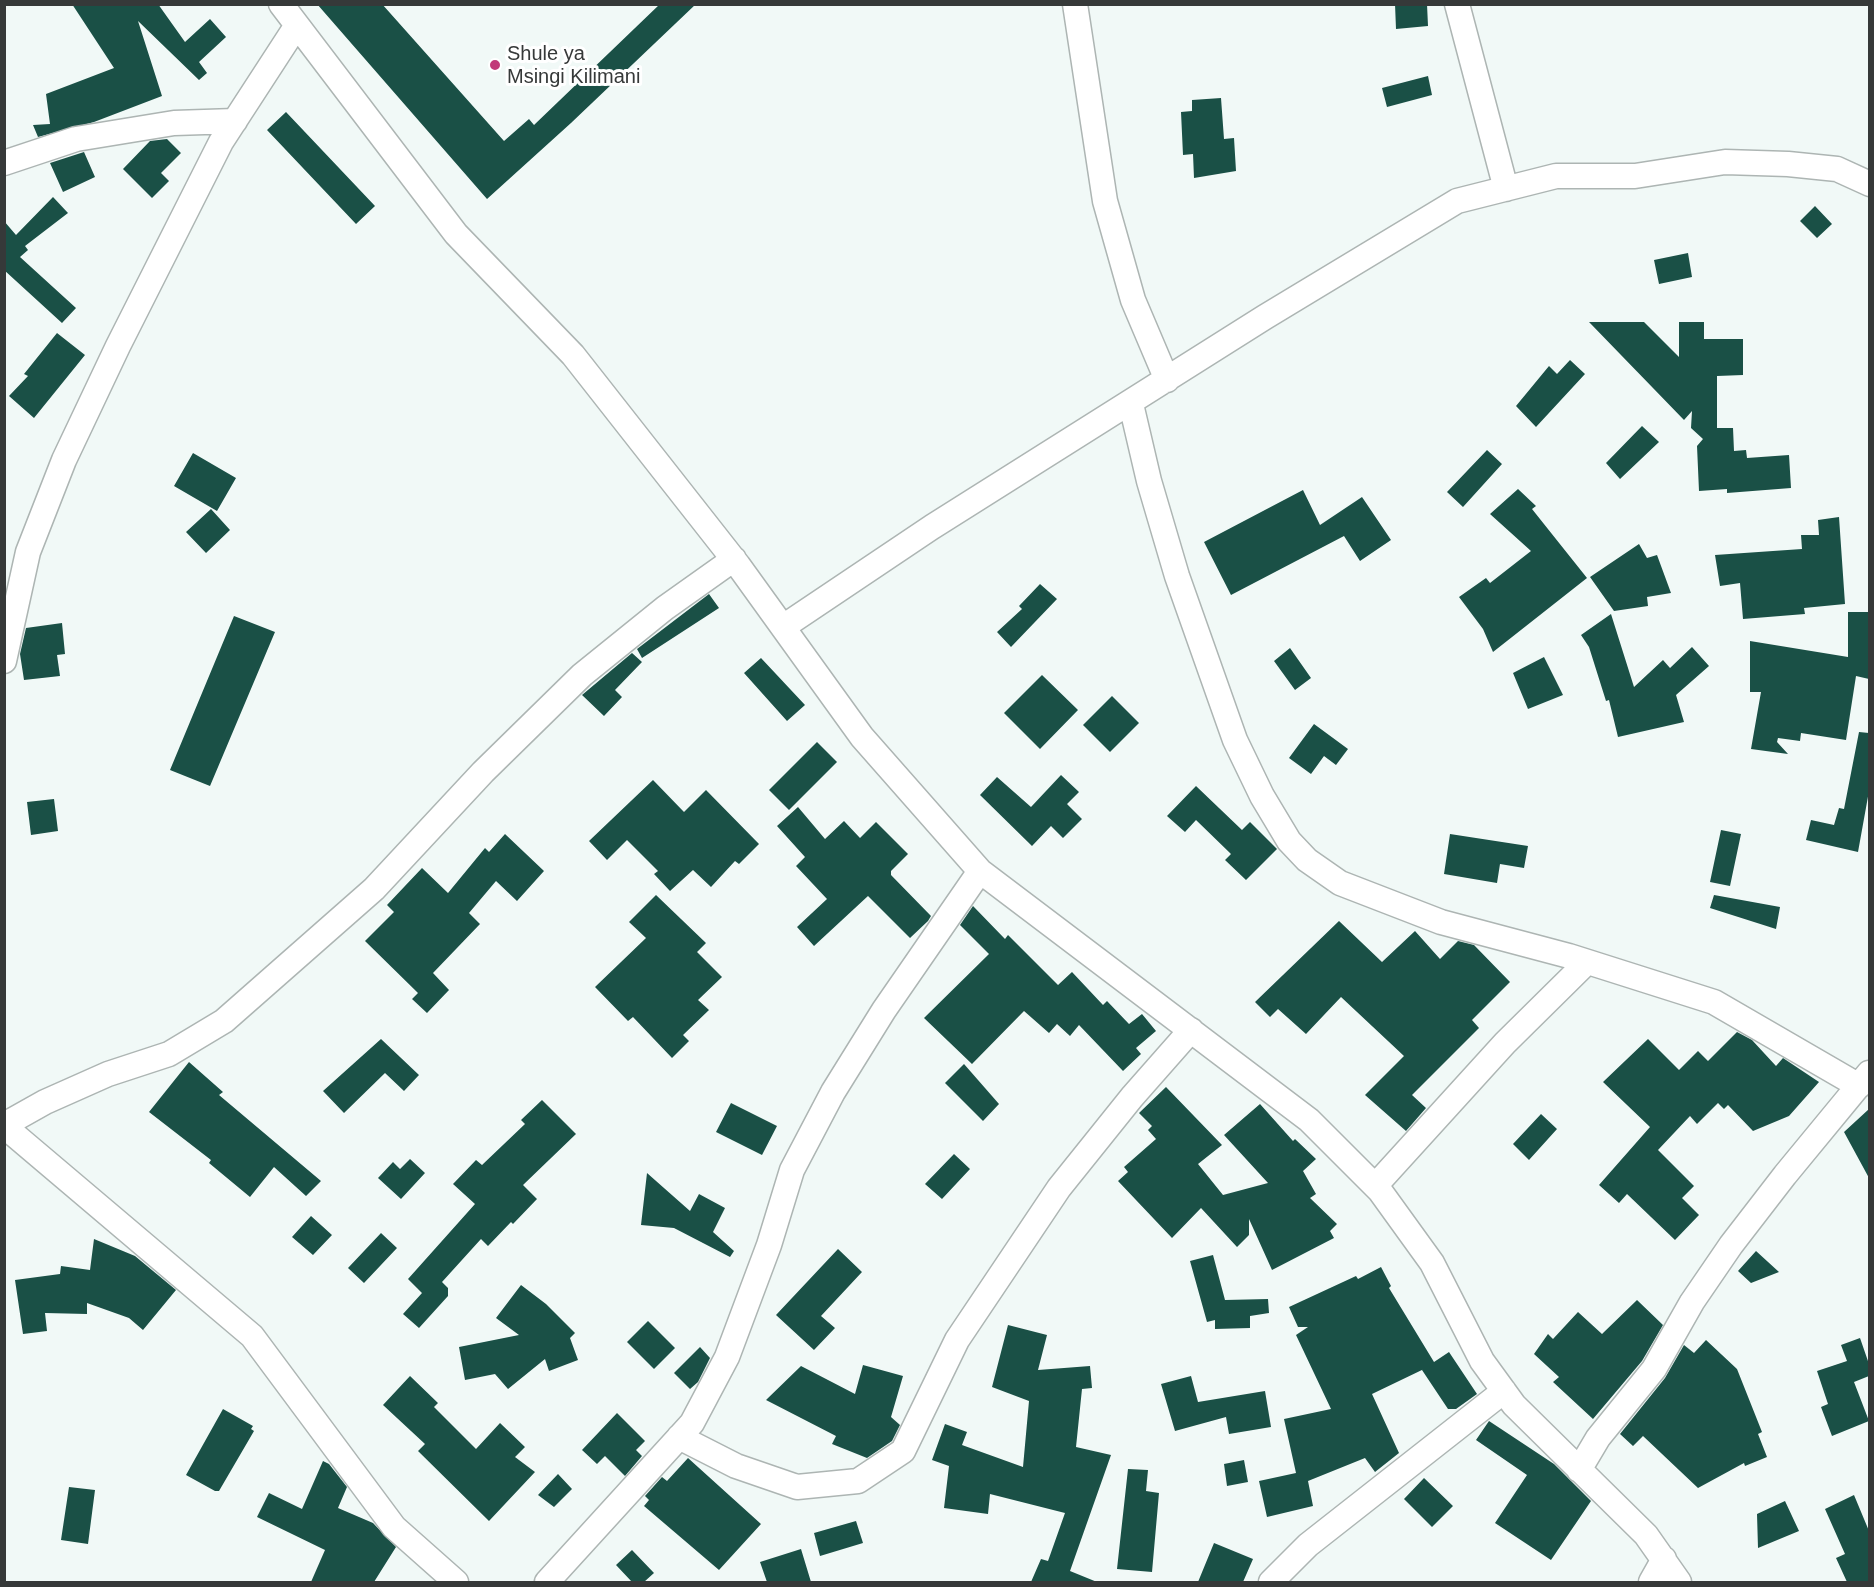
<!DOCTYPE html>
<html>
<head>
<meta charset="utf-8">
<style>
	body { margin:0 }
	#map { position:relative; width:1874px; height:1587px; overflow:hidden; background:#f1f9f7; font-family:Arial,sans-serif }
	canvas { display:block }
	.frame { position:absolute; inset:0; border:6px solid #363939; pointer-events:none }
</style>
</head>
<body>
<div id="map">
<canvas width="1874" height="1587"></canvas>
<div class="frame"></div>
</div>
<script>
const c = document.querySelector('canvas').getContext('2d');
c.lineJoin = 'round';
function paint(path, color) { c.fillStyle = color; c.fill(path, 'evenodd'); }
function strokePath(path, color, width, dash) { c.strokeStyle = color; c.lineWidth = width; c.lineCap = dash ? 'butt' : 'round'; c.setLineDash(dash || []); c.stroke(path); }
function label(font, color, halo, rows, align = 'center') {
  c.font = font + ' Arial,sans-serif'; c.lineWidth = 6; c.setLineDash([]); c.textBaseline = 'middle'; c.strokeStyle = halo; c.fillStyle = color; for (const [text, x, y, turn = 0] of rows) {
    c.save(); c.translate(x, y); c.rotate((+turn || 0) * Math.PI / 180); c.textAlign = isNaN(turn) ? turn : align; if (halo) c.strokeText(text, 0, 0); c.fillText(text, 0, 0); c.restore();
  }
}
paint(new Path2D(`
	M72 4H158L185 42 210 19 226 37 199 62 207 73 199 80 138 21 162 96 94 122 38 137 33 125 50 124 46 94 114 68Z
	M317 4H382L504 141 529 119 534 125 660 4H696L571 123 487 199Z
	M1395 4H1427L1428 26 1396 29Z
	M1428 76 1432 95 1387 107 1382 88Z
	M1221 98 1224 139 1234 138 1236 171 1194 178 1193 154 1183 155 1181 112 1192 111V100Z
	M286 112 375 206 356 224 267 130Z
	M167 139 181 153 161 173 169 181 152 198 123 169 150 141Z
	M84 152 95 177 63 192 50 163Z
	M53 197 68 213 25 246 28 250 20 257 76 308 62 323 4 270V221L16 235Z
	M1815 206 1832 224 1817 238 1800 221Z
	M1688 253 1692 277 1659 284 1654 260Z
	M1589 322H1644L1679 357V322H1704V339H1743V375L1717 376V428H1733L1734 451 1746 450 1747 458 1789 455 1791 488 1727 493V489L1699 491 1697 446 1703 439 1691 428 1692 411 1684 420Z
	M57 333 85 355 34 418 9 396 28 376 24 374Z
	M1570 360 1585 374 1536 427 1516 406 1549 366 1557 374Z
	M1642 426 1659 442 1620 479 1606 463Z
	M1487 450 1502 464 1463 507 1447 492Z
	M193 453 236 478 217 511 174 486Z
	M1518 489 1536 506 1532 509 1587 578 1493 652 1483 629 1459 597 1486 578 1490 583 1531 551 1490 514Z
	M1303 490 1320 525 1362 497 1391 540 1360 561 1344 536 1231 595 1204 542Z
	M211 509 230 530 206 553 186 532Z
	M1839 517 1845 604 1804 608 1805 614 1743 619 1740 583 1720 586 1715 555 1802 549 1801 535H1819L1818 520Z
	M1639 544 1647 558 1657 555 1671 593 1647 597 1648 606 1614 611 1590 577Z
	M1040 584 1057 599 1011 647 997 632 1022 609 1019 606Z
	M709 594 719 608 642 658 637 649Z
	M1848 612H1869V679L1856 676 1846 740 1801 733 1800 741 1778 738 1777 742 1788 754 1751 749 1761 692H1750V641L1848 657Z
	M1611 614 1634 687 1663 660 1670 668 1692 647 1709 666 1676 695 1684 722 1618 737 1609 700 1606 701 1589 647 1581 635Z
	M234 616 275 632 210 786 170 770Z
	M62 623 65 654 57 655 60 676 24 680 20 654 26 628Z
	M1290 648 1311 678 1295 690 1274 661Z
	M632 653 642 662 615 690 622 697 604 716 582 695Z
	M1544 657 1563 695 1528 709 1513 673Z
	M761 658 805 705 787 721 744 673Z
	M1042 675 1078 710 1040 749 1004 713Z
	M1112 696 1139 723 1110 752 1083 725Z
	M1314 724 1348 749 1336 765 1324 756 1311 774 1289 758Z
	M1859 732 1869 733V791L1858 852 1806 840 1811 820 1834 825 1839 808 1844 809Z
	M817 742 837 762 789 810 769 790Z
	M1061 775 1079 792 1067 804 1082 819 1063 838 1051 826 1032 846 980 795 997 777 1031 807Z
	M653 780 684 812 706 790 759 844 739 864 735 861 711 887 693 870 670 891 654 874 658 871 627 840 607 860 589 841Z
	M1196 786 1242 830 1250 822 1277 849 1246 880 1225 860 1231 854 1196 820 1185 832 1167 816Z
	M54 799 58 831 31 835 27 802Z
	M798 807 825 839 844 821 860 838 876 822 908 854 891 871V875L931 916 928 921 910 938 868 896 814 946 797 927 827 899 796 866 805 857 777 826Z
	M1721 830 1741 834 1730 886 1710 882Z
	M505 834 544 871 517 901 496 881 469 913 480 924 433 973 449 990 427 1013 412 999 418 993 365 941 394 912 387 905 422 868 448 893 485 848 489 852Z
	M1450 834 1528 846 1524 868 1500 864 1497 883 1444 874Z
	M656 895 706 943 697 952 722 977 698 1000 709 1010 683 1035 689 1041 672 1058 633 1017 628 1021 595 987 646 938 629 922Z
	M1714 895 1780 907 1776 929 1710 908Z
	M973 906 1005 939 1008 935 1058 985 1072 972 1103 1005 1107 1001 1129 1024 1142 1014 1156 1031 1136 1048 1141 1054 1123 1071 1079 1025 1070 1036 1057 1024 1049 1033 1024 1011 972 1064 924 1018 989 954 960 925Z
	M1339 921 1382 962 1415 931 1440 959 1458 941 1474 945 1510 982 1472 1020 1479 1028 1412 1095 1426 1108 1406 1131 1365 1095 1404 1056 1341 997 1306 1034 1278 1009 1270 1017 1255 1002Z
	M1737 1032 1752 1040 1776 1066 1783 1058 1819 1082 1789 1116 1753 1131 1728 1105 1724 1109 1718 1103 1697 1124 1690 1116 1658 1150 1694 1186 1682 1198 1699 1215 1675 1240 1627 1194 1619 1203 1599 1185 1650 1127 1603 1082 1648 1039 1679 1070 1698 1051 1708 1061Z
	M381 1039 419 1075 404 1091 385 1073 344 1113 323 1091Z
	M189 1062 223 1092 219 1095 321 1181 306 1196 274 1167 250 1197 209 1163 211 1160 149 1112Z
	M964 1064 999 1104 983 1121 945 1083Z
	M1166 1087 1222 1145 1198 1164 1223 1195 1268 1183 1224 1135 1260 1104 1293 1141 1295 1139 1316 1159 1303 1171 1316 1194 1310 1198 1337 1224 1330 1231 1334 1238 1272 1270 1249 1219V1235L1237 1247 1201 1208 1172 1238 1118 1181 1128 1172 1124 1167 1156 1139 1148 1130 1152 1126 1139 1113Z
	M542 1100 576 1134 523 1185 537 1199 513 1224 511 1222 488 1246 481 1239 442 1282 448 1288V1296L419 1328 403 1314 422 1293 408 1279 475 1204 453 1184 476 1160 482 1165 525 1124 521 1120Z
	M731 1103 777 1126 762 1155 716 1132Z
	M1869 1109V1178L1844 1132Z
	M1541 1114 1557 1129 1529 1160 1513 1144Z
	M954 1154 970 1169 942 1199 925 1184Z
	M410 1159 425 1173 401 1199 378 1178 393 1162 400 1169Z
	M647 1173 690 1211 699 1194 725 1208 713 1232 734 1251 730 1257 674 1228 641 1225Z
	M311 1216 332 1235 313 1255 292 1237Z
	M381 1233 397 1248 364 1283 348 1268Z
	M94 1239 135 1256 176 1290 143 1330 129 1318 87 1303V1314L45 1313 47 1331 23 1334 15 1280 60 1274 61 1266 90 1270Z
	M838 1249 862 1272 821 1316 835 1328 814 1350 776 1315Z
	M1756 1251 1779 1272 1751 1283 1738 1271Z
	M1213 1255 1225 1300 1268 1299 1269 1313 1250 1316V1328L1215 1329V1320L1207 1322 1190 1261Z
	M1381 1267 1391 1286 1389 1288 1434 1362 1449 1352 1477 1394 1456 1409H1448L1422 1370 1424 1369 1372 1394 1399 1453 1375 1472 1365 1458 1308 1481 1313 1506 1267 1517 1259 1481 1296 1473 1284 1419 1331 1409 1296 1335 1308 1327H1298L1289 1307 1356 1276 1358 1279Z
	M521 1285 546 1304 575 1333 570 1338 578 1360 549 1371 545 1359 508 1389 495 1374 465 1380 459 1347 519 1335 496 1318Z
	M1637 1300 1663 1325 1642 1361 1593 1419 1553 1382 1559 1377 1534 1354 1548 1334 1553 1339 1578 1312 1602 1334Z
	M648 1321 675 1348 654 1369 627 1342Z
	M1008 1325 1047 1335 1038 1370 1090 1366 1092 1388 1082 1389 1076 1447 1111 1455 1070 1571 1097 1582H1031L1041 1559 1048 1561 1065 1513 990 1494 988 1514 944 1508 949 1466 932 1460 945 1424 967 1432 962 1445 1023 1467 1029 1401 992 1387Z
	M1860 1338 1869 1364V1376L1854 1382 1869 1421 1832 1436 1821 1407 1828 1404 1817 1371 1847 1361 1841 1345Z
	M1706 1340 1737 1369 1762 1432 1758 1434 1767 1457 1745 1466 1744 1463 1698 1488 1643 1436 1633 1446 1620 1434 1665 1378 1684 1345 1694 1353Z
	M700 1347 710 1358 698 1382 690 1389 674 1373Z
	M863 1365 903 1376 891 1417 900 1425 892 1441 867 1458 832 1444 836 1436 766 1400 801 1366 855 1394Z
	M410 1376 438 1403 434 1407 476 1449 500 1423 525 1447 515 1457 535 1472 489 1521 418 1451 425 1444 383 1405Z
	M1191 1376 1198 1402 1265 1391 1271 1427 1229 1434 1226 1417 1175 1431 1161 1384Z
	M223 1409 253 1426 251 1429 254 1431 219 1491H215L186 1475Z
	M617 1413 645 1441 636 1450 642 1456 625 1476 605 1456 597 1464 582 1450Z
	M1489 1421 1554 1464 1591 1501 1551 1560 1495 1523 1527 1475 1476 1440Z
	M688 1458 761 1524 719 1570 644 1506 649 1500 645 1496 662 1477 667 1481Z
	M1244 1460 1248 1482 1227 1486 1224 1464Z
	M323 1461 329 1464 347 1487 338 1508 373 1523 396 1547 374 1582H311L325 1550 257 1517 269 1493 302 1509Z
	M1128 1469 1148 1470 1146 1491 1159 1493 1152 1572 1117 1569Z
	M558 1474 572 1489 554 1507 538 1495Z
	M1424 1478 1453 1506 1432 1527 1404 1499Z
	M69 1487 95 1490 88 1544 61 1540Z
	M1854 1495 1869 1531V1582H1847L1836 1558 1845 1554 1825 1509Z
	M1785 1501 1799 1531 1758 1548 1757 1514Z
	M856 1521 863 1543 820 1556 814 1533Z
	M1214 1543 1253 1559 1243 1582H1198Z
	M801 1549 811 1582H767L760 1562Z
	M632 1550 654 1573 644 1582H632L616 1565Z`), '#1a5046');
const minor = new Path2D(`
	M281 4 456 234 573 355 738 565 862 737 980 871 1309 1120 1380 1191 1432 1263 1482 1361 1514 1405 1646 1535 1679 1582
	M1075 4 1105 201 1133 300 1167 380
	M1457 4 1506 189
	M4 163 76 139 174 123 235 121
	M1131 404 1149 481 1177 576 1235 740 1262 796 1289 841 1307 860 1340 883 1441 922 1569 956 1714 1002 1859 1086
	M783 627 932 527 1265 317 1457 201 1556 176H1635L1725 162 1788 164 1837 169 1870 184
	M4 661 28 552 64 460 118 346 221 142 297 25
	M4 1125 45 1102 108 1074 169 1054 224 1021 374 889 483 772 582 675 665 608 734 559
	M4 1126 252 1336 394 1527 456 1582
	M1375 1186 1505 1043 1587 962
	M679 1437 736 1466 797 1487 858 1481 903 1451 957 1340 1059 1188 1132 1097 1191 1030
	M1579 1470 1598 1438 1654 1369 1692 1302 1731 1245 1785 1175 1869 1073
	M547 1582 692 1423 727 1357 769 1245 792 1170 833 1092 884 1010 980 871
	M1271 1582 1308 1545 1504 1391
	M1651 1582 1664 1559`);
strokePath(minor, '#adb5b3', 27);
strokePath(minor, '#fff', 24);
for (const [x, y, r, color] of [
	[495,65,6,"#c13a79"]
]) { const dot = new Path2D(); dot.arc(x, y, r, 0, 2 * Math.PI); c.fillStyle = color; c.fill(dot); strokePath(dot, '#fff', 2); }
label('20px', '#363939', '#fff', [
	["Shule ya",507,54],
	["Msingi Kilimani",507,77]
], 'left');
</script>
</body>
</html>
